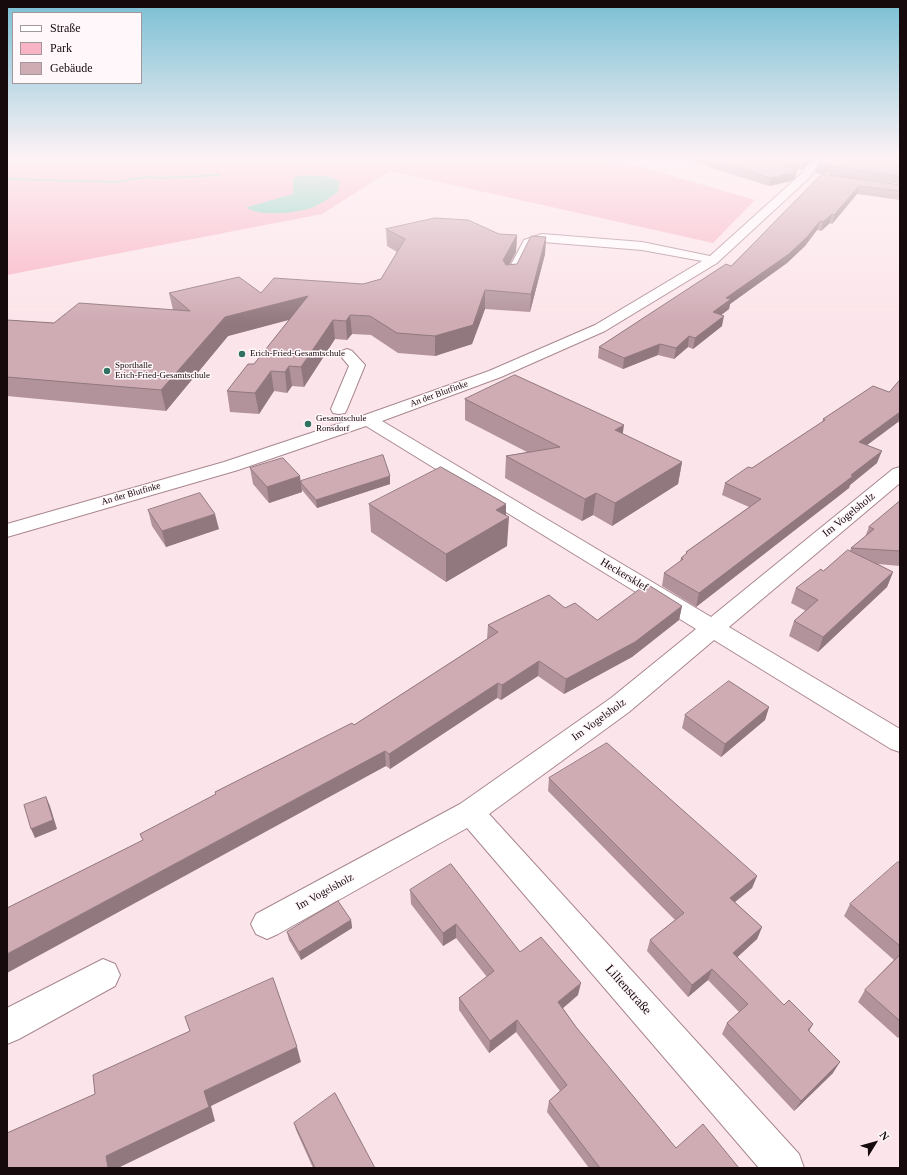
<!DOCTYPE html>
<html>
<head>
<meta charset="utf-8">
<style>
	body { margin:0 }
	#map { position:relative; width:907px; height:1175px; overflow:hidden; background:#fce5ea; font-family:Georgia,serif }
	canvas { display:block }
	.frame { position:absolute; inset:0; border:8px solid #160a0d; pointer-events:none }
	.legend { position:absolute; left:12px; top:12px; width:130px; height:72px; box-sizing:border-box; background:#fff7f9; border:1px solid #a2989b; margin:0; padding:5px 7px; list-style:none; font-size:12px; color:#160a0d }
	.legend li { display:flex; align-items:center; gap:8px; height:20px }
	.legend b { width:20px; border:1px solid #a2989b }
	.north { position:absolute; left:855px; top:1123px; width:40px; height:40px; -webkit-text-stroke:3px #fff7f9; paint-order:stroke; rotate:53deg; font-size:11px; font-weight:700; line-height:16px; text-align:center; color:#160a0d }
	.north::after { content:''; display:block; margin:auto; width:14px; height:18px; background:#160a0d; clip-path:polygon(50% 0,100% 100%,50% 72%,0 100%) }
</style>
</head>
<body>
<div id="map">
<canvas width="907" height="1175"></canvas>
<div class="frame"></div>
<ul class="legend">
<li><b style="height:5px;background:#fff"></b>Straße</li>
<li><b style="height:11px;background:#f8b3c4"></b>Park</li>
<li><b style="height:11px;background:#cfabb4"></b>Gebäude</li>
</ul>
<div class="north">N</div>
</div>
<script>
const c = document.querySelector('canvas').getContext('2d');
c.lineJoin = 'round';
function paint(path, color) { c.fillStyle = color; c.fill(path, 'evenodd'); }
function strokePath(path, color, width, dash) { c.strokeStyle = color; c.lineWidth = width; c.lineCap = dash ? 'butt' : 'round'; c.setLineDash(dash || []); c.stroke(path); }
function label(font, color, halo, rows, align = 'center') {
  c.font = font + ' Georgia,serif'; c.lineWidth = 3; c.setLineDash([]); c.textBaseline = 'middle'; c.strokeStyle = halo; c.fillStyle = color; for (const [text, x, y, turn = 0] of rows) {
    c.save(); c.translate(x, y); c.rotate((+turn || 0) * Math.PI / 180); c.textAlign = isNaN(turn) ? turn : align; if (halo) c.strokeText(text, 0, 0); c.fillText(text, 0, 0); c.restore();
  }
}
paint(new Path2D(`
	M7 159H605L646 168 755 200 713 243 390 171 322 214 7 275Z`), '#f8b3c4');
paint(new Path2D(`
	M298 176C307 175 336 175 340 183L338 192C330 198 321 204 311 208 295 213 262 217 247 208V207L293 194V178Z`), '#76cfb7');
paint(new Path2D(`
	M220 174 221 176 160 179 146 178 116 183 7 180V178L116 181 146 176 160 177Z`), '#76cfb7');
const minor = new Path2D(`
	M816 159H826L815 169 809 178 717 263 605 331 501 377 382 421 711 617 893 469 900 467V483L729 627 900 729V752L891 749 714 640 629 712 489 814 799 1154 804 1168H759L467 828 278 934 267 939 256 934 251 924 256 914 460 804 611 698 696 629 366 426 238 470 7 537V524L224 462 362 416 489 371 595 325 702 261 642 250 543 242 533 245 515 281H505L504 278 524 240 542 234 642 242 710 256 801 174 808 165Z
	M347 349 352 351 365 365 347 409 345 413 339 414 333 413 331 409 349 366 339 354 342 351Z
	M103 959 115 964 120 975 115 986 19 1039 7 1044V1008Z`);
strokePath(minor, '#a9878f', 2);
paint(minor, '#fff');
paint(new Path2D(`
	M691 159H820L811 160 802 170 761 159 797 169 795 178 791 181 769 186 690 161Z
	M900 159V184L828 175 829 172 822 174 815 173 817 165Z
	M822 174 900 185V200L857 194 832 224 830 223 821 231 817 230 805 246 787 263 730 304 729 309 721 315 722 326 693 349 688 347 674 359 658 355 623 369 598 358 599 347 731 266Z
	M386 229 517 235 516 252 509 265 517 264 546 237 545 254 530 312 485 309 472 344 435 356 398 353 371 335 352 334 347 340 335 339 304 387 292 386 287 393 274 391 259 414 230 412 227 391 254 364 289 320 228 336 166 411 7 396V320L54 323 173 310 169 293H261L363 284 381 279 397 252 387 246Z
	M900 380V423L898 422 867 445 877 463 850 485 849 488 696 607 662 586 664 573 680 562 681 558 686 554V552L749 507 722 495 725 483 752 468 822 423 823 419 889 392Z
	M465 399 622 434 682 462 678 484 612 526 593 515 582 521 505 478 506 456 527 452 465 420Z
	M250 468 301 481 390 484 317 508 302 490V492L269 503 253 484Z
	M900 501V566L878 564 893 572 887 587 818 652 789 636 794 621 806 611 791 603 796 588 823 571 850 551 851 548 865 537 869 527Z
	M369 504 506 516 507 546 446 582 371 532Z
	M148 510 219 529 166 547 152 526Z
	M682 606 679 620 632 657 564 694 538 676 501 700 497 698 390 769 386 766 216 795 215 792 354 725 487 639 488 625 565 608 597 620Z
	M769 707 765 720 721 757 682 728 685 715Z
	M549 778 757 876 752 888 735 902 762 927 757 939 737 957 809 1031 833 1073 794 1111 722 1034 727 1023 739 1012 708 980 688 997 647 951 650 940 675 920 548 791Z
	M900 863V1036L898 1038 858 1002 865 990 894 960 844 916 850 904Z
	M410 890 520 952 578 995 563 1008 576 1027 676 1148 739 1168H589L547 1112 549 1101 560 1091 516 1032 489 1053 459 1010V998L487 977 456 938 443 946 411 904Z
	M351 920 352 928 301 960 289 940 287 932Z
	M294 1123 375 1168H313L296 1130Z`), '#b2939b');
paint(new Path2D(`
	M808 159H820L811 160 802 170 804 162Z
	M833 163 830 166 829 172 822 174 824 166Z
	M797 169 795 178 791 181 769 186 771 178Z
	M859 186 857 194 832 224 834 215Z
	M832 214 830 223 821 231 823 222Z
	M820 221 817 230 805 246 787 263 730 304 729 309 711 323 713 312 726 298Z
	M517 235 516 252 503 277V260Z
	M546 237 545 254 530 312 531 294Z
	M485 290V309L472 344 435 356V336Z
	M308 296 310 314 228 336 166 411 161 390 225 317Z
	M350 315 352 334 347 340 346 321Z
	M724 316 722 326 693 349 695 338Z
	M333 320 335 339 304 387 301 367Z
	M689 336 688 347 674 359 676 348Z
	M660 344 658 355 623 369 624 358Z
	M289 366 292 386 287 393 285 372Z
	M271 371 274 391 259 414 255 393Z
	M900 412V416L898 422 855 454 859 442Z
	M624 425 621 446 615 430Z
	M882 451 877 463 850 485 849 488 696 607 699 593Z
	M682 462 678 484 612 526 615 503Z
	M300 476 302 492 269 503 267 487Z
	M390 476V484L317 508 316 500Z
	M596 493 593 515 582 521 585 499Z
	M506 504V519L509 517 507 546 446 582V554L496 510Z
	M215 514 219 529 166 547 162 531Z
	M893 572 887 587 818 652 823 637Z
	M682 606 679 620 632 657 564 694 566 679Z
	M539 661 538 676 501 700 502 685Z
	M498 683 497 698 390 769 389 754Z
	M769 707 765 720 721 757 725 744Z
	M385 751 386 766 7 973V954Z
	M46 797 50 806 57 829 35 838 31 829Z
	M757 876 752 888 725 910 730 898Z
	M351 920 352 928 301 960 299 952Z
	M456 924V938L443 946V933Z
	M762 927 757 939 729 965 733 953Z
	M712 969 708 980 688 997 692 985Z
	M581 983 578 995 556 1014 558 1002Z
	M517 1020 516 1032 489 1053 490 1041Z
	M813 1024 807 1035 808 1030Z
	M297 1047 301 1062 211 1106 215 1121 118 1168H108L106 1156 204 1091Z
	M840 1062 833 1073 794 1111 801 1101Z`), '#91787e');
const building = new Path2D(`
	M710 159H759L797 169 793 173 771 178Z
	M791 159H808L804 162Z
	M822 159H900V176L830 166 833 163 824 166 817 165Z
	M822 174 900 185V191L859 186 834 215 832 214 823 222 820 221 807 237 789 254 726 298 731 299 713 312 724 316 695 338 689 336 676 348 660 344 624 358 599 347 726 264 731 266Z
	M435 218 468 220 499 234 517 235 503 260 506 265 517 264 531 236 546 237 531 294 485 290 473 325 435 336 397 333 370 316 350 315 346 321 333 320 301 367 289 366 285 372 271 371 255 393 227 391 248 364H254L308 296 225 317 161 390 7 377V320L54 323 79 303 190 311 169 293 239 277 261 293 274 278 363 284 381 279 405 239 386 229Z
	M515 375 624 425 615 430 682 462 615 503 596 493 585 499 506 456 560 447 465 399Z
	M900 380V412L859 442 882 451 851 475 853 476 699 593 664 573 683 559 681 558 687 553 686 552 761 499 725 483 748 467 752 468 825 420 823 419 873 386 889 392Z
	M383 455 390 476 316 500 301 483V481Z
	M283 458 300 476 267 487 250 468Z
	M441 467 506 504 496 510 509 517 446 554 369 504Z
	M200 493 215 514 162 531 148 510Z
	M900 501V551L851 548 874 529 869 527Z
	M848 550 893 572 823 637 794 621 818 600 796 588 821 569 823 571Z
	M647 584 682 606 635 642 566 679 539 661 502 685 498 683 389 754 385 751 7 954V908L143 840 140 834 216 794 215 792 352 723 354 725 498 632 488 625 549 595 565 608 575 603 597 620Z
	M729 681 769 707 725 744 685 715Z
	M607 743 757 876 730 898 762 927 733 953 784 1005 789 1000 813 1024 808 1030 840 1062 801 1101 727 1023 748 1004 712 969 692 985 650 940 684 913 549 778Z
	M46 797 53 820 31 829 24 805Z
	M898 862 900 863V946L850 904Z
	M451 864 520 952 541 937 581 983 558 1002 576 1027 676 1148 703 1124 739 1168H600L549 1101 567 1085 517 1020 490 1041 459 998 494 971 456 924 443 933 410 890Z
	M338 901 351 920 299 952 287 932Z
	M900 955V1021L865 990Z
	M273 978 297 1047 204 1091 209 1107 106 1156 108 1168H7V1133L95 1094 93 1075 190 1031 185 1017Z
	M335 1093 375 1168H315L294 1123Z`);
paint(building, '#cfabb4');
strokePath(building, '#91787e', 1);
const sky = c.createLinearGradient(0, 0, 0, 323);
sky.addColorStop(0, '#7abfd4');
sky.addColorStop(0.49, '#fef3f6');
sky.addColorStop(1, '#fef3f600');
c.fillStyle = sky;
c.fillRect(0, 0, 907, 323);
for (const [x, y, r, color] of [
	[242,354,4,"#307161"],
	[107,371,4,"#307161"],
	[308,424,4,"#307161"]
]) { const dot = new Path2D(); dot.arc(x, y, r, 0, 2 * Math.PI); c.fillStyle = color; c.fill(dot); strokePath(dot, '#fff7f9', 1.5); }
label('9px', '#160a0d', '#fff7f9', [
	["Erich-Fried-Gesamtschule",250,354],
	["Sporthalle",115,366],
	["Erich-Fried-Gesamtschule",115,376],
	["Gesamtschule",316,419],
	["Ronsdorf",316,429]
], 'left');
label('9px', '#160a0d', '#fff7f9', [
	["An der Blutfinke",439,394,-20],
	["An der Blutfinke",131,494,-16]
]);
label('11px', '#160a0d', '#fff7f9', [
	["Im Vogelsholz",849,515,-39],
	["Heckersklef",624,575,31],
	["Im Vogelsholz",599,720,-36],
	["Im Vogelsholz",325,892,-29]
]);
label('13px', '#160a0d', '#fff7f9', [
	["Lilienstraße",628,990,48]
]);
</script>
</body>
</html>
